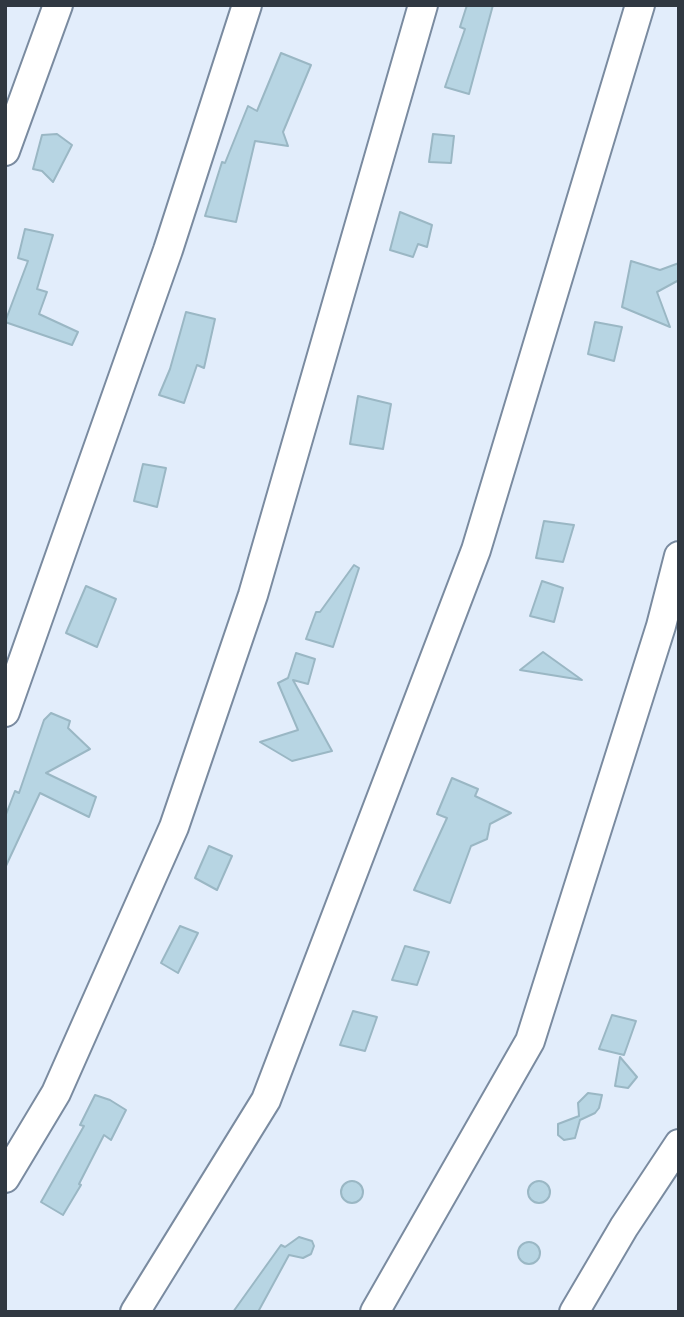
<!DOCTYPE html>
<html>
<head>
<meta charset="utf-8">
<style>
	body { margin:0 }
	#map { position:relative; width:684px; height:1317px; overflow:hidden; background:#e2edfb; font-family:"Source Sans 3",sans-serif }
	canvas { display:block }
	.frame { position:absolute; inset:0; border:7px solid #303841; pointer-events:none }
</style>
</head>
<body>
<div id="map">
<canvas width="684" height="1317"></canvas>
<div class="frame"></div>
</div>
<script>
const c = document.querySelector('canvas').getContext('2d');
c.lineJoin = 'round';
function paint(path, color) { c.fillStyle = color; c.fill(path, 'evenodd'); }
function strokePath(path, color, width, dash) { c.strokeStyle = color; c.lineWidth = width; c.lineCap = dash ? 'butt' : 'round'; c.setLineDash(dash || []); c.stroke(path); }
const building = new Path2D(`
	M467 5H493L469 94 445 87 465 29 460 27Z
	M281 53 311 65 283 132 288 146 255 141 236 222 205 216 222 162 225 163 248 106 257 111Z
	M57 134 72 145 53 182 42 171 33 169 42 135Z
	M433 134 454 136 451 163 429 162Z
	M400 212 432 225 427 247 418 244 413 257 390 250Z
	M25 229 53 235 37 289 47 292 39 314 78 332 72 345 5 322 28 261 18 258Z
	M631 261 660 270 679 263V280L657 292 670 327 622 307Z
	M186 312 215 319 204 368 197 365 184 403 159 395 170 369Z
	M595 322 622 327 614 361 588 354Z
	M358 396 391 404 383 449 350 444Z
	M143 464 166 468 157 507 134 501Z
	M544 521 574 525 563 562 536 558Z
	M354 565 359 568 333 647 306 639 316 612H320Z
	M542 581 563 588 554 622 530 616Z
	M86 586 116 599 97 647 66 633Z
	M543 652 582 680 520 670Z
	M296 653 315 659 308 684 293 680 332 751 292 761 260 742 298 730 278 683 288 678Z
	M51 713 70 721 68 728 90 749 46 773 96 797 89 817 40 793 5 868V817L15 791 19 793 44 720Z
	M452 778 478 789 475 796 511 813 490 824 487 839 471 846 450 903 414 890 447 818 437 814Z
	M209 846 232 856 217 890 195 878Z
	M180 926 198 933 178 973 161 963Z
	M405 946 429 952 417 985 392 980Z
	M353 1011 377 1017 365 1051 340 1045Z
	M612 1015 636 1021 624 1055 599 1049Z
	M620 1057 637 1077 628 1088 615 1086Z
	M588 1093 602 1095 599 1108 595 1113 580 1120 575 1138 564 1140 558 1135V1124L579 1116 578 1103Z
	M95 1095 110 1100 126 1110 111 1140 104 1135 79 1184 81 1185 63 1215 41 1202 84 1126 80 1125Z
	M341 1192a11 11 0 1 1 22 0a11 11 0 1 1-22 0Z
	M528 1192a11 11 0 1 1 22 0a11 11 0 1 1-22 0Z
	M299 1237 312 1241 314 1246 311 1254 303 1258 289 1255 258 1312H233L281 1245 285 1247Z
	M518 1253a11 11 0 1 1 22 0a11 11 0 1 1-22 0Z`);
paint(building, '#b7d5e3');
strokePath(building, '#9ab7c4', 2);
const minor = new Path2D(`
	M5 151 58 5
	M5 712 168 250 247 5
	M5 1178 56 1093 174 827 253 595 423 5
	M135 1312 266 1100 476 550 640 5
	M375 1312 530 1041 661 626 679 556
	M574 1312 624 1227 679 1144`);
strokePath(minor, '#7a8ba0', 32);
strokePath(minor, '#fff', 28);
</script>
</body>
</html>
